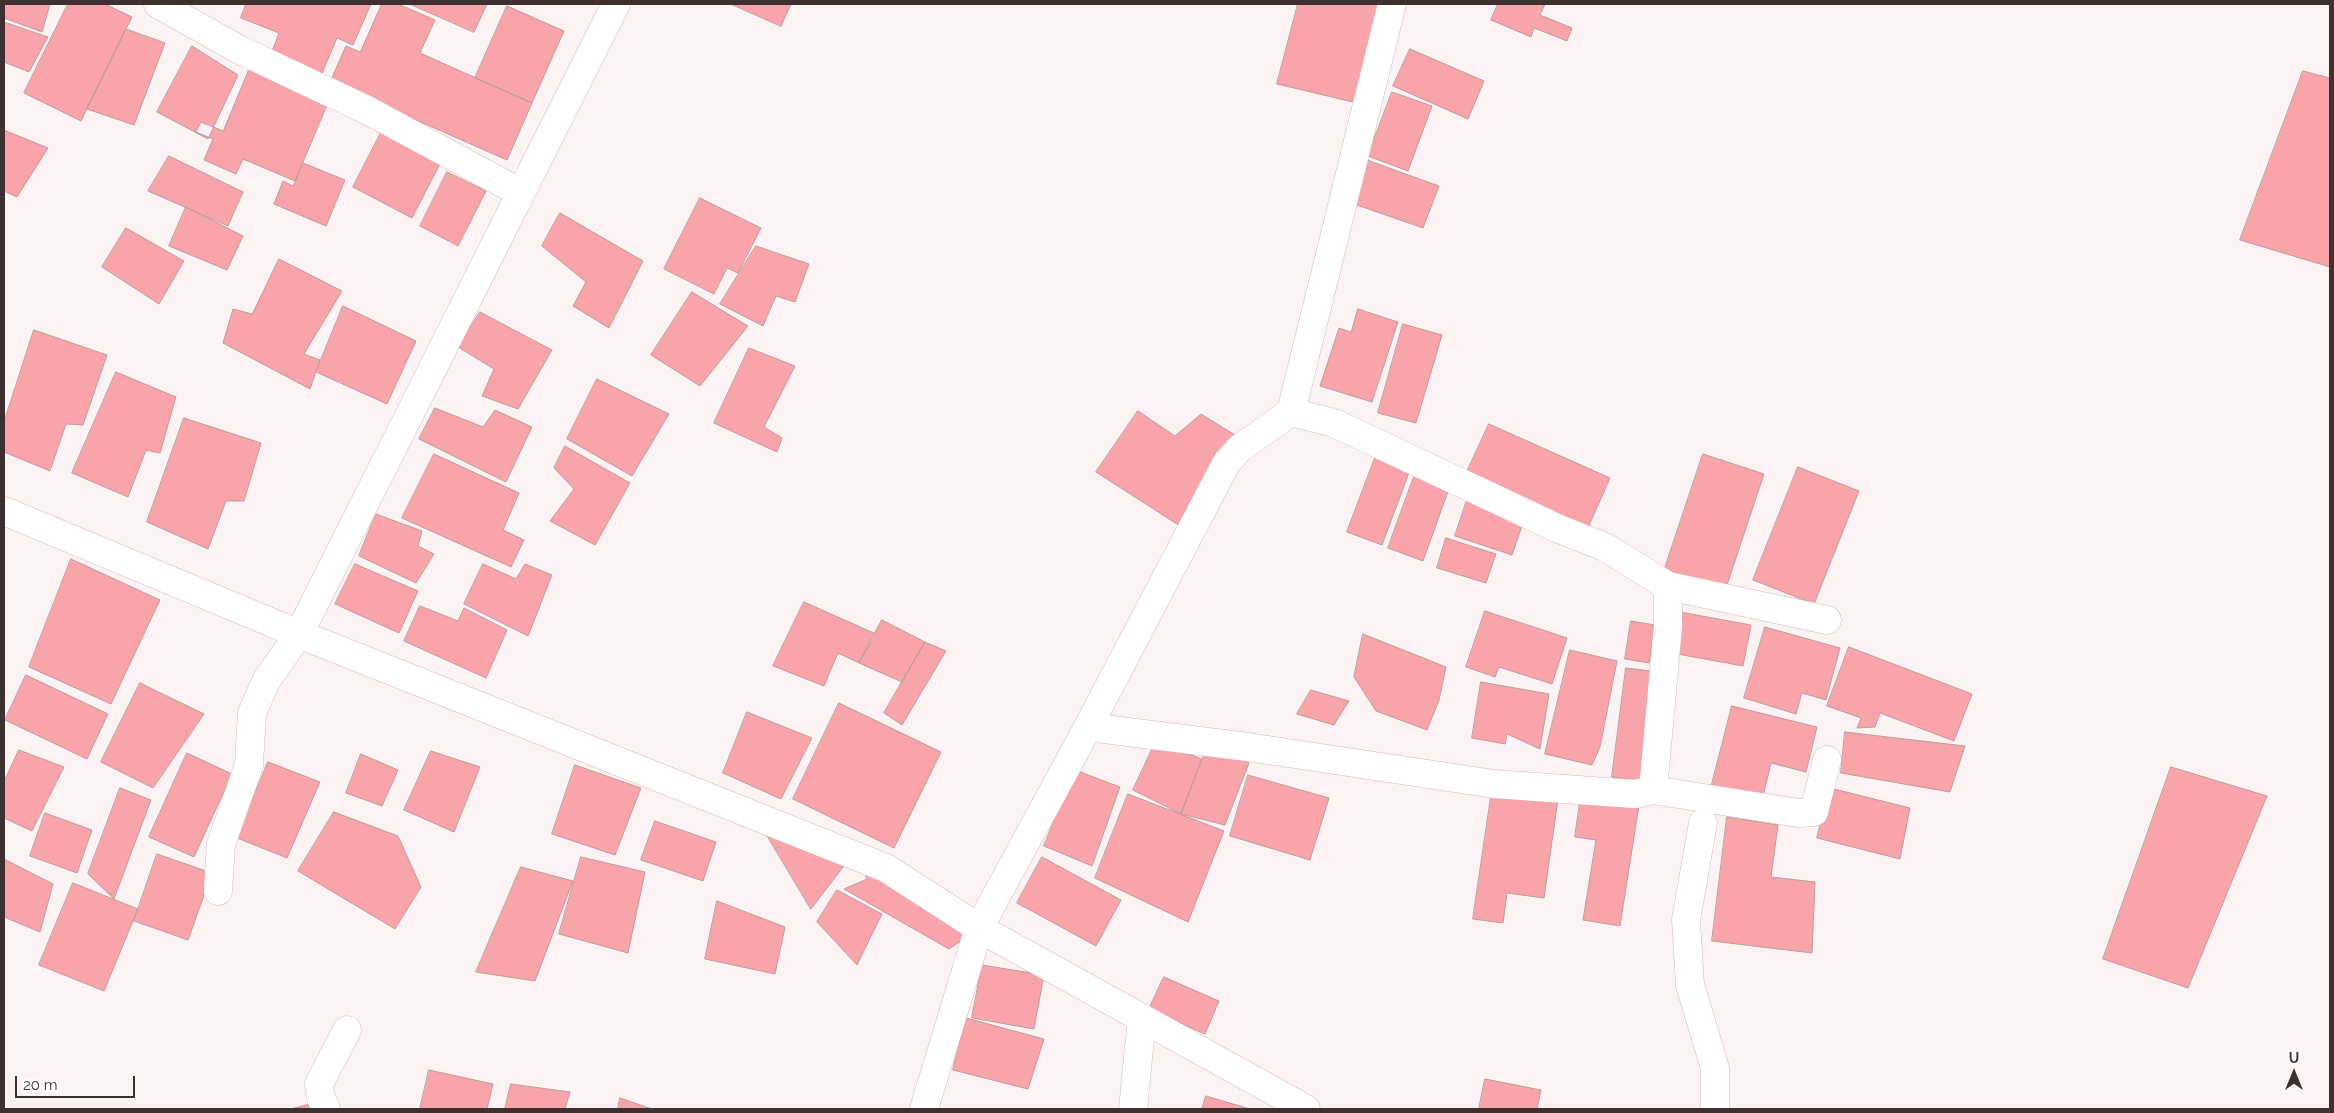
<!DOCTYPE html>
<html>
<head>
<meta charset="utf-8">
<style>
	body { margin:0 }
	#map { position:relative; width:2334px; height:1113px; overflow:hidden; background:#fbf3f3; font-family:Raleway,sans-serif }
	canvas { display:block }
	.frame { position:absolute; inset:0; border:5px solid #3e2f30; pointer-events:none }
	.north { position:absolute; left:2269px; top:1048px; width:50px; height:50px; -webkit-text-stroke:4px #fff; paint-order:stroke; rotate:0deg; font-size:14px; font-weight:700; line-height:20px; text-align:center; color:#3e2f30 }
	.north::after { content:''; display:block; margin:auto; width:18px; height:22px; background:#3e2f30; clip-path:polygon(50% 0,100% 100%,50% 72%,0 100%) }
	.scale { position:absolute; left:15px; top:1076px; width:120px; height:22px; box-sizing:border-box; border:2px solid #3e2f30; border-top:0; padding-left:6px; font-size:15px; line-height:18px; white-space:nowrap; color:#3e2f30; -webkit-text-stroke:4px #fff; paint-order:stroke }
</style>
</head>
<body>
<div id="map">
<canvas width="2334" height="1113"></canvas>
<div class="frame"></div>
<div class="north">U</div>
<div class="scale">20 m</div>
</div>
<script>
const c = document.querySelector('canvas').getContext('2d');
c.lineJoin = 'round';
function paint(path, color) { c.fillStyle = color; c.fill(path, 'evenodd'); }
function strokePath(path, color, width, dash) { c.strokeStyle = color; c.lineWidth = width; c.lineCap = dash ? 'butt' : 'round'; c.setLineDash(dash || []); c.stroke(path); }
const building = new Path2D(`
	M4 4H50L42 32 4 18Z
	M68 4H105L132 17 81 121 24 93Z
	M246 4H371L353 45 337 38 320 78 270 57 279 33 241 18Z
	M382 4H398L435 20 420 53 532 103 507 160 330 82 346 46 360 52Z
	M410 4H487L474 32Z
	M731 4H791L781 26Z
	M1298 4H1383L1357 103 1277 84Z
	M1498 4H1545L1540 15 1572 28 1567 41 1534 28 1531 37 1491 20Z
	M507 6 564 31 532 103 475 78Z
	M4 22 48 37 29 72 4 62Z
	M126 29 165 43 134 125 87 109Z
	M192 46 238 75 208 139 157 112Z
	M1410 49 1484 81 1468 119 1393 86Z
	M251 65 330 98 295 181 243 159 236 174 204 160 213 139 196 132 201 122 223 131Z
	M2303 71 2330 78V267L2240 240Z
	M1392 92 1432 106 1408 171 1368 156Z
	M386 123 445 154 412 218 353 187Z
	M4 130 48 148 17 197 4 191Z
	M169 156 243 192 228 226 148 191Z
	M1367 160 1439 186 1423 228 1351 203Z
	M303 163 345 180 326 226 274 204 283 181 293 186Z
	M447 172 486 191 458 246 420 226Z
	M700 198 761 228 738 273 727 268 714 294 664 269Z
	M186 207 243 236 227 270 169 246Z
	M560 213 643 261 609 328 573 306 586 282 542 246Z
	M126 228 184 261 159 304 102 267Z
	M756 246 809 264 795 302 776 296 763 326 720 304Z
	M279 259 342 291 304 354 320 360 310 389 223 343 233 309 252 314Z
	M692 292 748 326 700 386 651 355Z
	M343 306 416 341 387 404 316 372Z
	M1358 309 1398 322 1372 402 1320 386 1339 328 1351 332Z
	M480 312 552 350 518 409 482 396 494 369 458 347Z
	M1403 324 1442 335 1416 423 1378 413Z
	M34 330 107 355 83 425 66 424 50 471 4 452V422Z
	M749 348 795 366 764 427 782 438 777 452 714 423Z
	M116 372 176 397 160 453 146 450 128 497 72 473Z
	M597 379 669 414 632 476 567 439Z
	M435 408 483 427 495 410 532 427 506 482 419 439Z
	M1138 411 1175 436 1201 414 1235 435 1180 526 1096 472Z
	M184 418 261 443 244 501H226L208 549 147 522Z
	M1489 424 1610 478 1587 530 1465 476Z
	M565 446 630 483 595 545 550 521 574 489 554 468Z
	M434 454 519 493 503 530 524 540 511 567 402 518Z
	M1703 454 1764 474 1725 591 1664 571Z
	M1375 458 1410 470 1382 545 1347 532Z
	M1798 467 1859 491 1814 604 1753 580Z
	M1415 474 1450 486 1423 561 1388 548Z
	M1468 497 1525 517 1512 555 1455 536Z
	M376 514 422 531 418 546 434 554 416 583 359 556Z
	M1446 538 1496 554 1486 583 1437 568Z
	M71 559 160 600 111 704 29 667Z
	M355 564 418 591 399 633 335 604Z
	M483 564 516 579 525 564 552 575 528 636 464 604Z
	M804 602 876 634 859 663 838 653 824 686 773 666Z
	M420 606 458 621 464 608 507 630 486 678 404 641Z
	M1485 611 1567 638 1552 684 1499 667 1495 677 1466 667Z
	M1680 612 1751 625 1743 666 1672 653Z
	M882 620 925 642 902 682 859 663Z
	M1631 621 1655 625 1649 663 1625 659Z
	M1765 627 1840 648 1826 700 1802 693 1796 714 1744 698Z
	M1363 634 1446 667 1439 700 1427 730 1376 711 1354 677Z
	M925 642 946 651 902 725 884 713Z
	M1849 647 1972 694 1954 741 1880 713 1875 727 1857 728 1861 718 1827 706Z
	M1570 650 1617 661 1600 747 1592 765 1545 754Z
	M1626 668 1659 672 1644 782 1612 777Z
	M26 675 108 714 87 759 5 720Z
	M1481 682 1549 694 1540 749 1507 734 1505 744 1472 738Z
	M140 683 204 714 153 788 101 762Z
	M1311 690 1349 701 1334 725 1297 714Z
	M839 703 941 752 894 848 793 799Z
	M1732 706 1817 727 1806 772 1771 763 1762 801 1711 788Z
	M747 712 812 738 781 799 723 773Z
	M1845 732 1965 746 1950 792 1841 773Z
	M1156 741 1202 759 1181 814 1133 790Z
	M1207 747 1249 763 1225 825 1181 814Z
	M19 750 64 767 32 831 4 818V782Z
	M431 751 480 767 454 832 404 810Z
	M187 753 232 774 194 857 149 837Z
	M361 754 398 770 382 806 346 793Z
	M268 762 320 782 287 858 237 838Z
	M575 765 641 788 615 855 552 834Z
	M2171 767 2267 796 2188 988 2103 959Z
	M1075 770 1120 787 1092 866 1044 846Z
	M1248 775 1329 798 1310 860 1230 836Z
	M120 788 151 800 114 899 88 874Z
	M1830 788 1910 808 1900 859 1817 838Z
	M1492 790 1558 799 1544 898 1507 893 1503 923 1473 919Z
	M1128 794 1224 831 1188 922 1095 878Z
	M1581 796 1639 805 1620 926 1583 920 1596 840 1575 837Z
	M334 812 398 836 421 887 395 929 298 871Z
	M45 813 92 830 77 873 30 856Z
	M1727 817 1778 825 1771 877 1815 882 1812 953 1712 941Z
	M655 821 716 842 703 881 641 860Z
	M765 832 846 863 811 909Z
	M157 854 212 873 188 940 134 921Z
	M581 857 645 872 628 953 559 934Z
	M1042 857 1121 900 1096 946 1017 903Z
	M4 859 53 884 40 932 4 917Z
	M858 862 974 932 949 949 844 889 867 879Z
	M521 867 573 881 535 981 476 972Z
	M73 883 138 909 104 991 39 965Z
	M837 890 882 914 857 965 817 922Z
	M717 901 785 927 775 974 705 959Z
	M982 965 1044 975 1034 1029 972 1018Z
	M1164 977 1219 1001 1205 1034 1149 1009Z
	M966 1018 1044 1039 1028 1089 953 1070Z
	M429 1070 493 1084 487 1109H420Z
	M1485 1079 1541 1090 1537 1109H1479Z
	M511 1084 570 1092 565 1109H505Z
	M1206 1096 1250 1109H1202Z
	M620 1098 652 1109H618Z
	M315 1103 313 1109H291Z`);
paint(building, '#f9a4ab');
strokePath(building, '#bd9a9c', 1);
const minor = new Path2D(`
	M158 4 238 49 369 111 521 193
	M1291 412 1392 4
	M4 511 299 634 886 868 979 928 1306 1109
	M1088 727 1248 747 1494 784 1635 794 1653 790 1798 813 1814 812 1827 760
	M1653 790 1668 626V586
	M1703 823 1686 920 1690 985 1715 1068V1109
	M218 891 221 844 249 765 252 713 266 681 299 634 616 4
	M326 1109 321 1098 319 1084 347 1030
	M924 1109 979 928 1088 727 1227 462 1240 448 1291 412 1334 423 1559 529 1605 547 1668 586 1827 620
	M1133 1109 1142 1018`);
strokePath(minor, '#d9b5b7', 29);
strokePath(minor, '#fff', 28);
</script>
</body>
</html>
